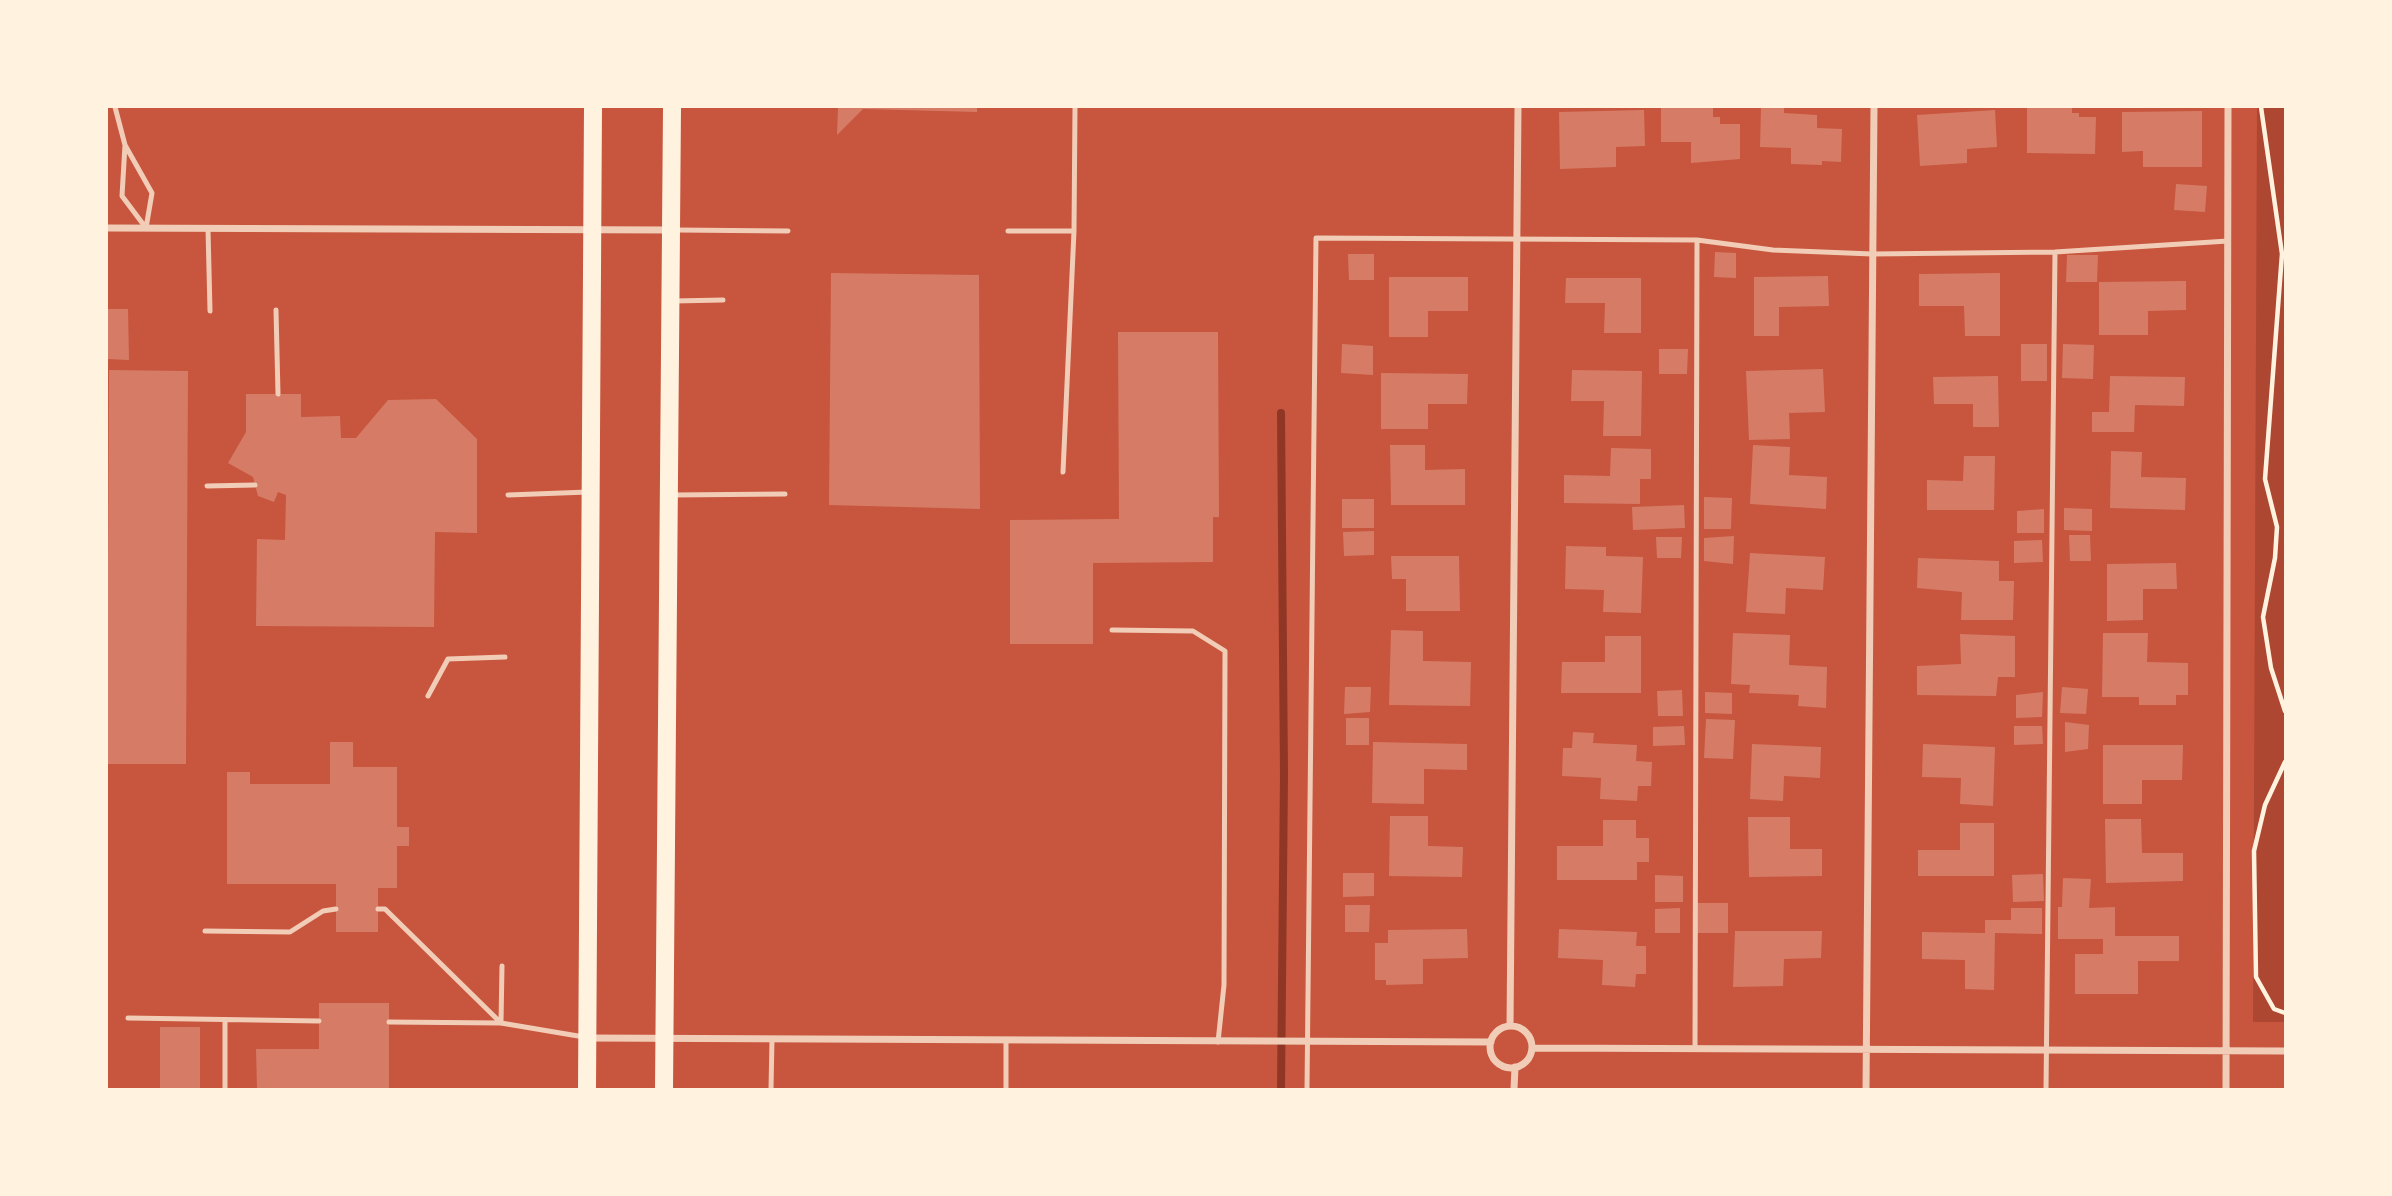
<!DOCTYPE html>
<html>
<head>
<meta charset="utf-8">
<style>
	body { margin:0 }
	#map { position:relative; width:2392px; height:1196px; overflow:hidden; background:#c8553d; font-family:Montserrat,sans-serif }
	canvas { display:block }
	.frame { position:absolute; inset:0; border:108px solid #fff3e0; pointer-events:none }
</style>
</head>
<body>
<div id="map">
<canvas width="2392" height="1196"></canvas>
<div class="frame"></div>
</div>
<script>
const c = document.querySelector('canvas').getContext('2d');
c.lineJoin = 'round';
function paint(path, color) { c.fillStyle = color; c.fill(path, 'evenodd'); }
function strokePath(path, color, width, dash) { c.strokeStyle = color; c.lineWidth = width; c.lineCap = dash ? 'butt' : 'round'; c.setLineDash(dash || []); c.stroke(path); }
paint(new Path2D(`
	M2257 107H2285V1022H2253Z`), '#ae4732');
strokePath(new Path2D(`
	M1281 413 1284 775 1281 1089`), '#8f3625', 8);
paint(new Path2D(`
	M838 107H977V112L863 109 837 135Z
	M1661 107H1713V117H1720V124H1740V159L1691 163V142H1661Z
	M1761 107H1784V113L1817 115V128L1842 129 1841 162 1822 161V165L1791 164V148L1760 147Z
	M2027 107H2072V113H2079V117H2096L2095 154 2027 153Z
	M1644 110 1645 146 1616 147V167L1560 169 1559 112Z
	M1995 110 1997 147 1967 149V163L1920 166 1917 115Z
	M2202 111V167H2143V151L2122 152V112Z
	M2176 184 2207 186 2205 212 2174 210Z
	M1715 252 1736 253V278L1714 277Z
	M1348 254H1374V280H1349Z
	M2067 255H2098L2097 282H2066Z
	M831 273 979 275 980 509 829 505Z
	M2000 273V336H1965L1964 306H1919V274Z
	M1828 276 1829 306 1779 307V336H1754V277Z
	M1389 277H1468V311H1428V337H1389Z
	M1566 278H1641V333H1604L1605 303H1565Z
	M2186 281V310L2148 311V335H2099V282Z
	M107 309H128L129 360 107 359Z
	M1118 332H1218L1219 517H1213V562L1093 563V644H1010V520L1119 519Z
	M1342 344 1373 346V375L1341 373Z
	M2021 344H2047V381H2021Z
	M2063 344 2094 345 2093 379 2062 378Z
	M1659 349H1688L1687 374H1659Z
	M1823 369 1825 412 1789 413 1790 439 1749 440 1746 371Z
	M109 370 188 371 186 764H107Z
	M1572 370 1642 371 1641 436H1603L1604 401H1571Z
	M1381 373 1468 374 1467 404H1428V429H1381Z
	M1998 376 1999 427H1973V404H1934L1933 377Z
	M2110 376 2185 377 2184 406 2135 405 2134 432H2092V412H2109Z
	M246 394H301V417L340 416 341 438H356L388 400 436 399 477 439V533L435 532 434 627 256 626 257 539 285 540 286 495 278 492 274 502 258 496 253 477 228 463 246 432Z
	M1390 445H1425V470L1465 469V505H1391Z
	M1753 445 1790 447 1789 475 1827 477 1826 509 1750 504Z
	M1611 448 1651 449V479H1640V504L1564 503V475L1610 476Z
	M2111 451 2142 452 2141 477 2186 478 2185 510 2110 508Z
	M1964 456H1995L1994 510H1927V480L1963 481Z
	M1704 497 1732 498 1731 529H1704Z
	M1342 499H1374V528H1342Z
	M1684 505 1685 528 1633 530 1632 507Z
	M2064 508 2092 509V531L2064 530Z
	M2044 509V533H2017V511Z
	M1374 531V555L1344 556 1343 532Z
	M2069 535H2090L2091 561H2070Z
	M1734 536 1733 564 1704 561V538Z
	M1656 537H1682L1681 558H1657Z
	M2042 540 2043 562 2014 563V541Z
	M1566 546 1606 547V556L1643 557 1641 613 1603 612 1604 590 1565 589Z
	M1750 553 1825 557 1823 590 1786 588 1785 614 1746 612Z
	M1391 556H1459L1460 611H1406V579H1392Z
	M1918 558 1999 561V581H2014L2013 620H1961L1962 592 1917 588Z
	M2176 563 2177 589H2143V620L2107 621V564Z
	M1391 630 1423 631V661L1471 662 1470 706 1389 705Z
	M1733 633 1790 635 1789 665 1827 667 1826 708 1798 706 1799 695 1749 693 1750 685 1731 684Z
	M2103 633H2148L2147 662 2188 663V695H2176V705H2139V697H2102Z
	M1960 634 2015 636V677H1998L1996 696 1917 695V666L1961 664Z
	M1605 636H1641V693H1561L1562 662H1605Z
	M1345 687H1371L1370 712 1344 714Z
	M2062 687 2088 689 2086 714 2060 713Z
	M1682 690 1683 716H1658L1657 691Z
	M1705 692 1732 693V714L1705 713Z
	M2043 692 2042 717 2016 718V695Z
	M1346 718H1369V745H1346Z
	M1706 719 1735 720 1733 759 1704 758Z
	M2065 722 2089 725 2088 749 2065 752Z
	M1684 726 1685 745 1653 746V727Z
	M2014 726H2042L2043 744 2014 745Z
	M1573 732 1594 733 1593 743 1637 745 1636 761 1652 762 1651 786H1638L1637 801 1600 799 1601 778 1562 776 1563 748H1572Z
	M330 742H353V767H397V827H409V846H397V888H378V932H336V884H227V772H250V784H330Z
	M1373 742 1467 744V770L1424 769V804L1372 803Z
	M1752 744 1821 747 1820 778 1784 776 1783 801 1750 799Z
	M1923 744 1995 747 1993 806 1960 804 1961 778 1922 777Z
	M2103 745H2183L2182 780H2142V804H2103Z
	M1390 816H1428V846L1463 847 1462 877 1389 876Z
	M1748 817H1790V849H1822V876L1749 877Z
	M2105 819H2141L2142 853H2183V881L2106 883Z
	M1603 820H1636V838H1649V862H1637V880H1557V846H1603Z
	M1960 823H1994V876H1918V850H1960Z
	M1343 873H1374V896L1343 897Z
	M2043 874 2044 901 2013 902 2012 875Z
	M1655 875 1683 876V902H1655Z
	M2063 878 2091 879 2089 908 2115 907V936H2179V961H2138V994H2075V954H2103V939H2058V907H2062Z
	M1697 903H1728V933H1697Z
	M1345 905H1370L1369 932H1345Z
	M1680 908V933H1655V909Z
	M2011 908H2042V934L1995 933 1994 990 1965 989V960L1922 959V932L1985 933V920H2011Z
	M1467 929 1468 958 1423 959V984L1386 985V980H1375V943H1388V930Z
	M1559 929 1637 932 1636 946H1646V974H1636L1635 987 1602 985 1603 960 1558 958Z
	M1735 931H1822L1821 958 1784 959 1783 986 1733 987Z
	M319 1003H389V1089H257L256 1049H319Z
	M160 1027H200V1089H160Z`), '#d67c66');
strokePath(new Path2D(`
	M2261 107 2282 254 2265 479 2277 527 2275 558 2263 617 2271 668 2285 711
	M2285 762 2265 805 2254 851 2256 977 2274 1009 2285 1013`), '#fff3e0', 4.5);
strokePath(new Path2D(`
	M115 107 125 145 152 193 146 228
	M125 145 122 196 146 228
	M208 229 210 311
	M676 230 788 231
	M1008 231H1074L1063 472
	M1074 231 1075 107
	M674 301 723 300
	M276 310 278 394
	M207 486 255 485
	M508 495 588 492
	M673 495 785 494
	M1112 630 1193 631 1225 651 1224 985 1218 1042
	M428 696 448 659 505 657
	M378 909H385L501 1023
	M205 931 290 932 323 911 336 909
	M128 1018 319 1021
	M389 1022 501 1023 584 1037
	M501 1023 502 966
	M1006 1040V1089
	M1695 1046 1697 240
	M225 1089V1020
	M771 1089 772 1039
	M1307 1089 1316 238 1697 240 1773 250 1872 254 2055 252 2228 241
	M2046 1089 2055 252`), '#f1ccb7', 5);
strokePath(new Path2D(`
	M107 228 672 230
	M1510 1026 1518 107
	M1490 1047a21 21 0 1 1 42 0a21 21 0 1 1-42 0Z
	M588 1038 1491 1042
	M1532 1048 2285 1051
	M1514 1089 1515 1067
	M1866 1089 1874 107
	M2226 1089 2228 107`), '#f1ccb7', 7);
strokePath(new Path2D(`
	M587 1089 593 107
	M664 1089 672 107`), '#fff3e0', 18);
</script>
</body>
</html>
